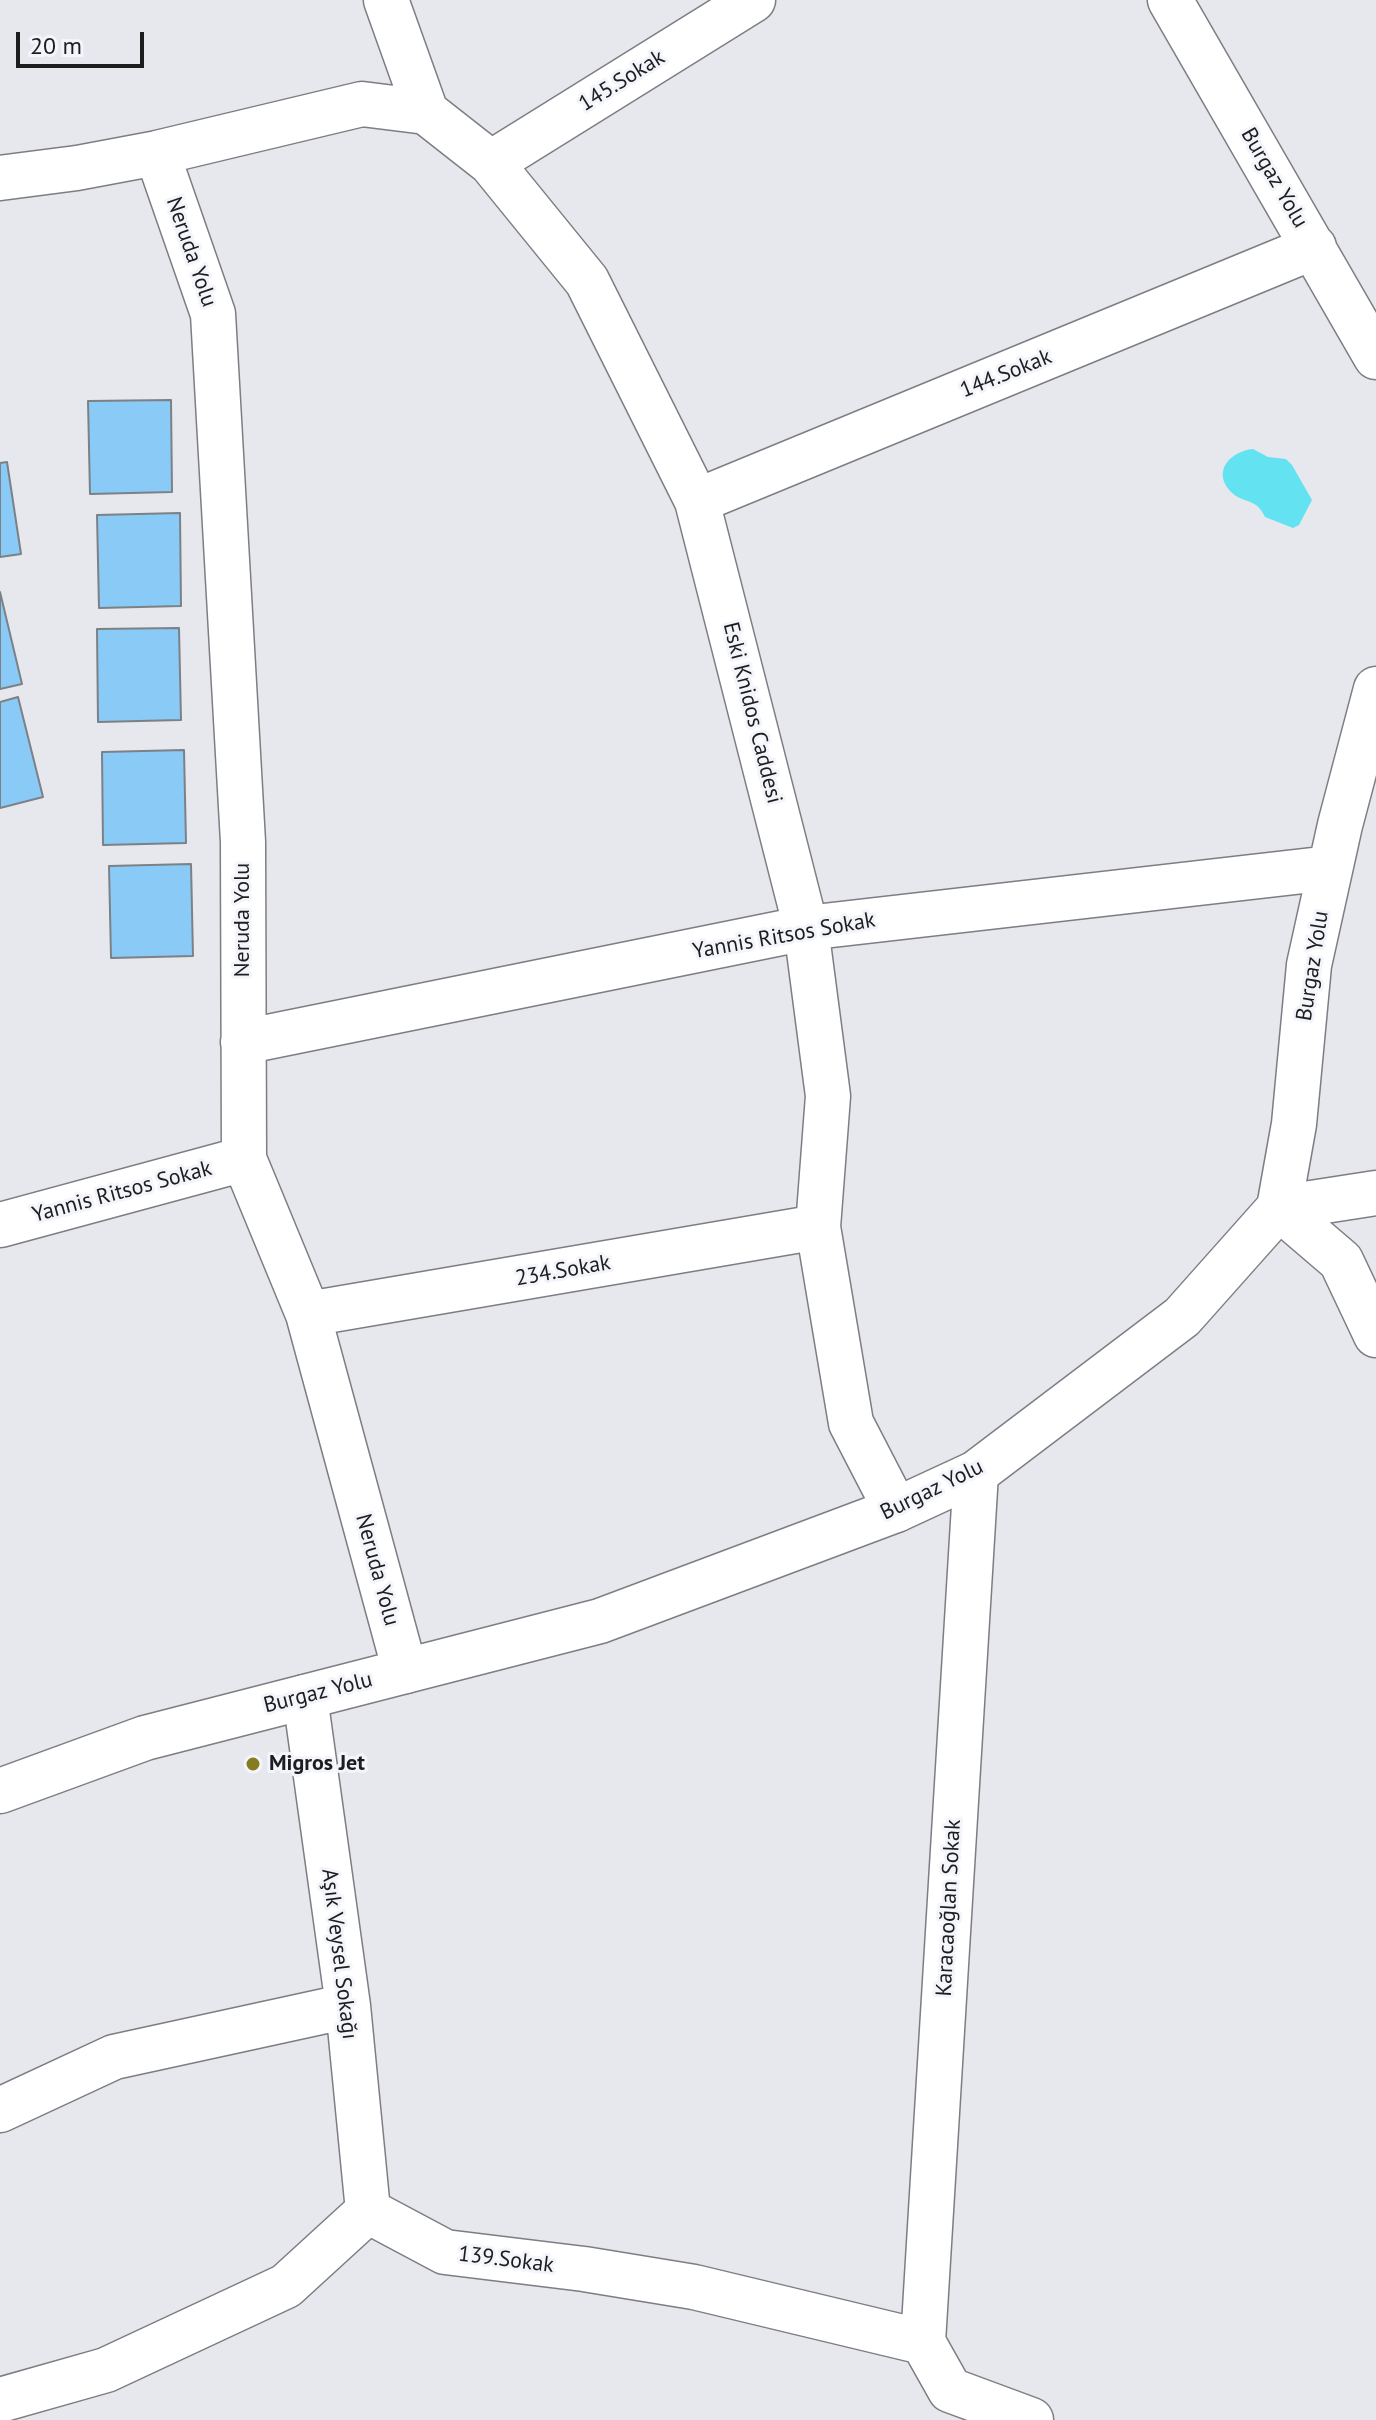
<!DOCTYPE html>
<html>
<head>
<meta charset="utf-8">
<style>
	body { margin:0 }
	#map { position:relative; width:1376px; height:2420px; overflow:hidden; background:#e6e8ee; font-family:"PT Sans",sans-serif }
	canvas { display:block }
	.scale { position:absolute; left:16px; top:32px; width:128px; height:36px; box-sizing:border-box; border:4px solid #1c1d1f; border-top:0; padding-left:10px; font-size:24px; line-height:28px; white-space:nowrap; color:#1c1d1f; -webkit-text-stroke:6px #f3f5fb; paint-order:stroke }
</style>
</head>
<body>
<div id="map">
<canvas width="1376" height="2420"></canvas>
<div class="scale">20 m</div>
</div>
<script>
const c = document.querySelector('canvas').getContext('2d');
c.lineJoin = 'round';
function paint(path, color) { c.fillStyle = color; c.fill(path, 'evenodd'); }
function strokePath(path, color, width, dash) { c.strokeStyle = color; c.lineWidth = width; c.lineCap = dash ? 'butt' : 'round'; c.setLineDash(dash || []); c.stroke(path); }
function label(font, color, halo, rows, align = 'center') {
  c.font = font + ' "PT Sans",sans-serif'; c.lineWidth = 6; c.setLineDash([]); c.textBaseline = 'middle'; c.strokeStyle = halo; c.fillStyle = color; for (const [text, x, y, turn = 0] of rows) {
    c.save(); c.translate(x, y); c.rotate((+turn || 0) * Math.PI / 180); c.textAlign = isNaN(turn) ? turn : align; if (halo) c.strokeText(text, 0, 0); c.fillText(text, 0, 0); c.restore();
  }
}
paint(new Path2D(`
	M1253 449 1268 457 1286 459 1292 465 1312 500 1299 525 1293 528 1265 517C1256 497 1243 504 1231 492 1211 471 1231 451 1253 449Z`), '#63e3f1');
const building = new Path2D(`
	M171 400 172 492 90 494 88 401Z
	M7 462 21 554 0 557V463Z
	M180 513 181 606 99 608 97 515Z
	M0 592 22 684 0 689Z
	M179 628 181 720 98 722 97 629Z
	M18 697 43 797 0 808V702Z
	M184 750 186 843 103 845 102 752Z
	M191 864 193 956 111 958 109 866Z`);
paint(building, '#8acaf7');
strokePath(building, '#7c8185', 2);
const minor = new Path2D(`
	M386 0 426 112 491 163 587 281 697 501 806 928 828 1096 818 1227 851 1423 896 1510
	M1170 0 1376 357
	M157 153 213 314 243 842 244 1159 308 1314 405 1671
	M491 163 753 0
	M0 178 77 168 157 153 362 104 426 112
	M697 501 1314 247
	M243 1042 806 928 1330 868
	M1279 1208 1294 1124 1309 965 1340 825 1376 689
	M1279 1208 1341 1261 1376 1335
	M1279 1208 1376 1193
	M0 1225 244 1159
	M308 1314 818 1227
	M305 1697 348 2006 368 2211
	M0 2110 114 2057 348 2006
	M368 2211 445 2252 584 2269 694 2287 923 2342
	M923 2342 976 1473
	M923 2342 950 2390 1031 2420
	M0 2400 106 2370 286 2286 368 2211`);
const tertiary = new Path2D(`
	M0 1791 145 1738 600 1621 896 1510 976 1473 1182 1317 1279 1208`);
strokePath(minor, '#7d7e84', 47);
strokePath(tertiary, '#7d7e84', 47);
strokePath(minor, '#fff', 44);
strokePath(tertiary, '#fff', 44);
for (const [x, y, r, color] of [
	[253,1764,8,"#857c22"]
]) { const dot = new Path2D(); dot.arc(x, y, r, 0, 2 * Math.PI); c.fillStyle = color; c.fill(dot); strokePath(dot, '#f3f5fb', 3); }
label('22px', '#1c1d1f', '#f3f5fb', [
	["145.Sokak",622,81,-32],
	["Burgaz Yolu",1274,178,60],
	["Neruda Yolu",191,252,71],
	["144.Sokak",1006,374,-22],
	["Eski Knidos Caddesi",752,713,76],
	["Neruda Yolu",243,920,-90],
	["Yannis Ritsos Sokak",784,936,-10],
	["Burgaz Yolu",1313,966,-81],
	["Yannis Ritsos Sokak",122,1192,-15],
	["234.Sokak",563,1271,-10],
	["Burgaz Yolu",932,1490,-26],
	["Neruda Yolu",377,1570,75],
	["Burgaz Yolu",318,1693,-14],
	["Karacaoğlan Sokak",949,1908,-87],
	["Aşık Veysel Sokağı",339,1954,83],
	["139.Sokak",506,2260,7]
]);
label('bold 22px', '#1c1d1f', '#f3f5fb', [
	["Migros Jet",269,1764]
], 'left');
</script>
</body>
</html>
